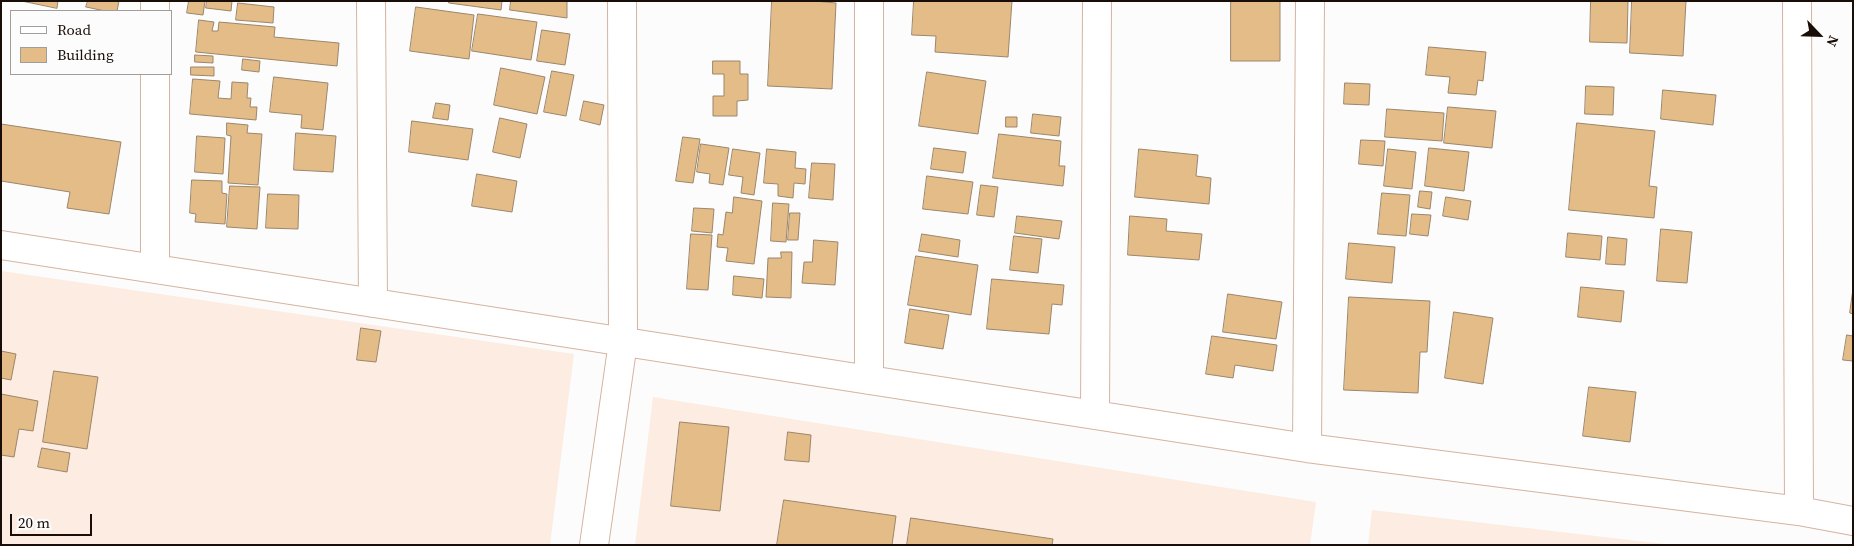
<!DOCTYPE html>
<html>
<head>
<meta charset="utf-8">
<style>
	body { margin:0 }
	#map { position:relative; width:1854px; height:546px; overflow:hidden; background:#fcfcfc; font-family:"Source Serif 4",serif }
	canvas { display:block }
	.frame { position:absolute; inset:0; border:2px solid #190e07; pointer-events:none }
	.legend { position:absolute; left:10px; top:10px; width:162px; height:65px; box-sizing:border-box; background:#fcfcfc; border:1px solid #a19d9a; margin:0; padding:6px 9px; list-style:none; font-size:15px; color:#190e07 }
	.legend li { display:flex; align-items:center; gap:10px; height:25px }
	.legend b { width:25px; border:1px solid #a19d9a }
	.north { position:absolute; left:1794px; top:10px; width:50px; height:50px; -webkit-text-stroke:4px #fcfcfc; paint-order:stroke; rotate:114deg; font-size:14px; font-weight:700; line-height:20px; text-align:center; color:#190e07 }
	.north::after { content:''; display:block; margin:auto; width:18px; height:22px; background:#190e07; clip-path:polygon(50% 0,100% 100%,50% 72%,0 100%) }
	.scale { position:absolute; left:10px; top:514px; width:82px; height:22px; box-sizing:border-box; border:2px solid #190e07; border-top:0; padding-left:6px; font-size:15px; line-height:18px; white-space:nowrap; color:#190e07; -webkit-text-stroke:4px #fcfcfc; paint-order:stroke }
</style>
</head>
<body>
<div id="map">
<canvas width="1854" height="546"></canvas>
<div class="frame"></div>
<ul class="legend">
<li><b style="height:6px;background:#fff"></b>Road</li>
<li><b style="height:14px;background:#e3bc88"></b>Building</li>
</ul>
<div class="north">N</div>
<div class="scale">20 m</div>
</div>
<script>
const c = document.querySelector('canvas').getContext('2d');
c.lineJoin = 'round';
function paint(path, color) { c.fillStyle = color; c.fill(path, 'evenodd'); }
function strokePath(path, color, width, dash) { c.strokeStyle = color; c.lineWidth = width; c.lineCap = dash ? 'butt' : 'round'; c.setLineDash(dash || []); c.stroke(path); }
paint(new Path2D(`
	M1 271 574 354 550 545H1Z
	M653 397 1316 502 1310 545H635Z
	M1372 510 1673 545H1368Z`), '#fdece2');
const building = new Path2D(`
	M22 1H58L57 8Z
	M88 1H119L117 11H105L86 7Z
	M189 1H205L203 15 187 13Z
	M207 1H232L231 11 206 8Z
	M449 1H502L501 10 449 3Z
	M511 1H567V18L510 10Z
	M772 1H814L836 3 832 89 768 86Z
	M914 1H1012L1008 57 935 52 936 36 912 35Z
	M1231 1H1280V61H1231Z
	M1591 1H1628L1627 43 1590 42Z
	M1632 1H1686L1683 56 1630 53Z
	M238 3 274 7 273 23 236 20Z
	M416 7 474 15 469 59 410 51Z
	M478 14 537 22 531 60 472 51Z
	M199 20 214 22 212 31H218L219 22 275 27 274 37 339 43 337 66 196 52Z
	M542 30 570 34 565 65 537 61Z
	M1429 47 1486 52 1483 81 1478 80 1476 95 1448 93 1450 77 1426 75Z
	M195 55 213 56V63L195 62Z
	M243 59 260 61 259 72 242 70Z
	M713 61H740V74H748V100L737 101V116H713V96H724V74H713Z
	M191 67H214V76L191 75Z
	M501 68 545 77 537 114 494 105Z
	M552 71 574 75 566 116 544 112Z
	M927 72 986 81 978 134 919 126Z
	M274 77 328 83 323 130 301 128 302 115 270 112Z
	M193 79 220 81 218 98 231 99 232 82 248 83 247 98H251L250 107H257L256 120 190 114Z
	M1345 83 1370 84 1369 105 1344 104Z
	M1586 86 1614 87 1613 115 1585 114Z
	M1663 90 1716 95 1713 125 1661 119Z
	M584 101 604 105 600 125 580 120Z
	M436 103 450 105 448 120 433 118Z
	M1448 107 1496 111 1492 148 1444 143Z
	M1387 109 1444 113 1442 141 1385 137Z
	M1033 114 1061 117 1059 136 1031 133Z
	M1006 117H1017V127H1006Z
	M500 118 527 124 520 158 493 152Z
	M412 121 473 129 468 160 409 152Z
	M227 123 248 125 247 133 262 134 258 185 228 183 231 136 227 135Z
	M1577 123 1655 131 1649 186 1657 187 1654 218 1569 210Z
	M1 124 121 142 109 214 67 208 70 192 1 181Z
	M296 133 336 136 333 172 294 170Z
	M999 134 1061 141 1059 166H1065L1063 186 993 178Z
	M197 136 225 138 223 174 195 172Z
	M683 137 700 139 693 183 676 181Z
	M1361 140 1385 141 1383 166 1359 164Z
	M701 144 729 148 723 185 709 183 710 174 697 172Z
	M934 148 966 152 963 173 931 169Z
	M1429 148 1469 152 1464 191 1425 186Z
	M733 149 760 153 754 195 741 193 743 177 729 175Z
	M767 149 796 152 795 168 806 169 805 184 794 183 793 198 778 196V184L764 183Z
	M1139 149 1198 155 1196 176 1211 178 1209 204 1135 197Z
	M1388 149 1416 152 1412 189 1384 186Z
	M812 163 835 164 833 200 809 198Z
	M477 174 517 181 512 212 472 206Z
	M927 176 973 182 968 214 923 209Z
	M192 180 222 181V193L227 194 225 224 195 222 196 214 190 213Z
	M981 185 998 187 994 217 977 215Z
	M230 186 260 187 257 229 227 227Z
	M1420 191 1432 192 1430 209 1418 207Z
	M1382 193 1410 195 1406 236 1378 234Z
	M268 194 299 195 298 229 266 228Z
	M734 197 762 201 754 264 726 261 728 248 717 247 718 234 723 235 726 212 732 213Z
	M1446 197 1471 201 1468 220 1443 216Z
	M773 203 789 204 786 242 771 241Z
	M694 208 714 209 712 233 692 231Z
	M790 213H800L798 240H788Z
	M1412 214 1431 215 1428 236 1410 234Z
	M1017 216 1062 221 1059 239 1015 233Z
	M1130 216 1167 219 1166 231 1202 234 1199 260 1128 255Z
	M1661 229 1692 232 1687 283 1657 281Z
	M1568 233 1602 236 1600 260 1566 257Z
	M691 234 712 235 708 290 687 289Z
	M922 234 960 240 958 257 919 251Z
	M1014 236 1042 239 1038 273 1010 270Z
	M1608 237 1627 239 1625 265 1606 264Z
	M814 240 838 242 835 285 802 283 804 262H812Z
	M1349 243 1395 247 1392 283 1346 279Z
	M781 252H792L791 298 766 297 768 258H781Z
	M916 256 978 265 971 315 908 305Z
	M734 276 764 279 762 298 733 295Z
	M992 279 1064 285 1062 305 1052 304 1049 334 987 329Z
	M1581 287 1624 291 1621 322 1578 317Z
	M1853 289V314L1850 313Z
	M1228 294 1282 302 1276 339 1223 332Z
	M1349 297 1430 301 1427 352H1420L1418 393 1344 390Z
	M910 309 949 315 943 349 905 343Z
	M1454 312 1493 318 1483 384 1445 378Z
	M361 328 381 331 376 362 357 360Z
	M1847 335 1853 336V361L1843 360Z
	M1212 336 1277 345 1273 371 1235 365 1233 378 1206 374Z
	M1 351 16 354 11 380 1 378Z
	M54 371 98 377 87 449 43 442Z
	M1589 387 1636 392 1630 442 1583 436Z
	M1 394 38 401 33 431 19 429 14 457 1 455Z
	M680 422 729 427 720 511 671 506Z
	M788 432 811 435 809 462 785 460Z
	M42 448 70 453 67 472 38 467Z
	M784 500 896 516 892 545H777Z
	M911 518 1053 539 1052 545H907Z`);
paint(building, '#e3bc88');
strokePath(building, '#9c866a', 1);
const minor = new Path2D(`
	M155 1V11
	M371 1 373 303
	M869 1V380
	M1797 1 1799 511
	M155 74V269
	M1 245 1307 448 1799 511 1853 521
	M1095 415 1097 1
	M1307 448 1310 1
	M594 545 623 342 622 1`);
strokePath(minor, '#d5b39f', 30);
strokePath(minor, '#fff', 28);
</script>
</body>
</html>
